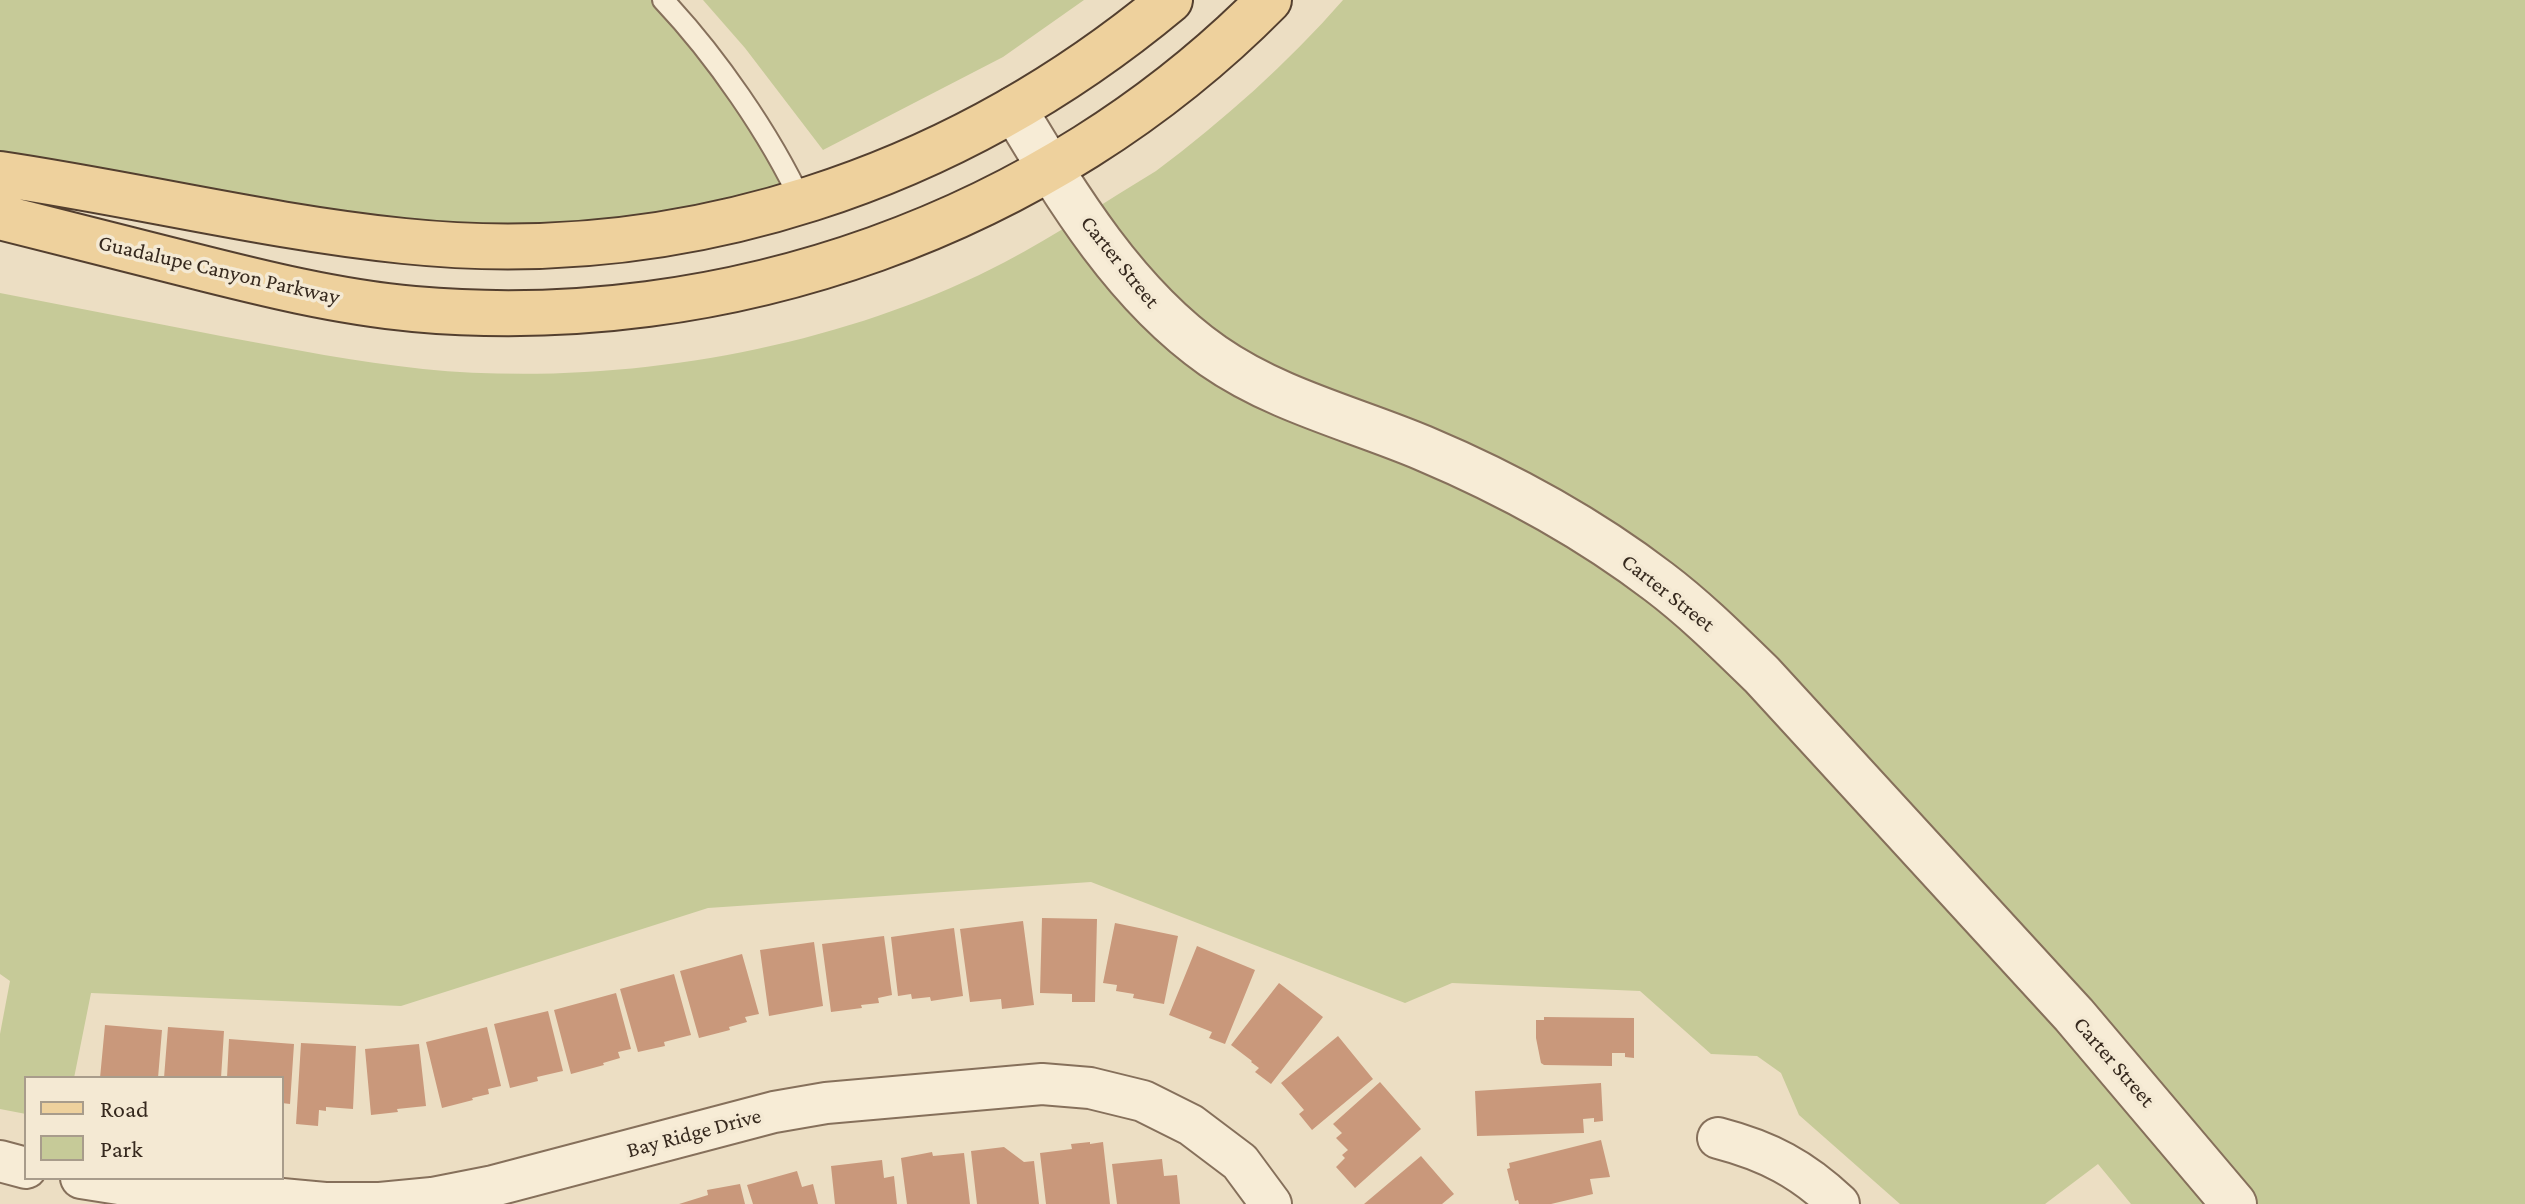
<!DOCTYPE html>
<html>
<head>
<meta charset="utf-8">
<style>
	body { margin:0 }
	#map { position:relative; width:2525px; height:1204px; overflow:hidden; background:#ecdec3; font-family:"Crimson Pro",serif }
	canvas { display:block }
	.legend { position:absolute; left:24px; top:1076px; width:260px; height:104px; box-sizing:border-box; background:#f4e9d3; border:2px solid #a89c8b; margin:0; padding:10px 14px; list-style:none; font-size:24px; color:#36291e }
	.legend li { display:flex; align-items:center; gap:16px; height:40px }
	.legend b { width:40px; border:2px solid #a89c8b }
</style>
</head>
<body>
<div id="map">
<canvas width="2525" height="1204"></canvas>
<ul class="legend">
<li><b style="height:10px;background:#eed19d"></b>Road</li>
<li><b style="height:22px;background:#c6ca98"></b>Park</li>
</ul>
</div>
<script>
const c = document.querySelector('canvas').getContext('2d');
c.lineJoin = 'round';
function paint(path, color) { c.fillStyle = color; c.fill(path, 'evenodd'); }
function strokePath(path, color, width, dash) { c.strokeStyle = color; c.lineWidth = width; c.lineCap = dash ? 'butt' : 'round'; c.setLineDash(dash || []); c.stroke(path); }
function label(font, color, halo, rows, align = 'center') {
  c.font = font + ' "Crimson Pro",serif'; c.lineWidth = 7; c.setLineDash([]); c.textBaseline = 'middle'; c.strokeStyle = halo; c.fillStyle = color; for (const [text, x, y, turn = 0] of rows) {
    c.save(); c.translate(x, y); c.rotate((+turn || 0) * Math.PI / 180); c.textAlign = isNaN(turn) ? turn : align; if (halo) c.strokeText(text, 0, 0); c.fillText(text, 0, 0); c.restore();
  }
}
paint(new Path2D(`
	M0 0H663L802 203 575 244 0 174Z
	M703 0H1084L1003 57 823 150 745 48Z
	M1343 0H2525V1204H2131L2098 1164 2045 1204H1900L1799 1115 1781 1073 1757 1056 1711 1054 1640 991 1452 983 1405 1003 1091 882 708 908 401 1006 91 993 74 1078H26V1114L0 1109V1034L10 981 0 974V293C75 308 151 322 226 337 291 349 357 362 423 369 613 388 835 351 1005 262 1057 235 1106 201 1156 171 1224 120 1287 64 1343 0Z`), '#c6ca98');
paint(new Path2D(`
	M1042 918 1097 919 1095 1002H1072V994L1040 993Z
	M1023 921 1034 1005 1002 1009 1001 999 970 1002 960 929Z
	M1115 923 1178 936 1164 1004 1133 998 1134 994 1116 991 1117 985 1103 983Z
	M954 928 963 996 931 1001 930 997 912 999 911 994 898 996 891 937Z
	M884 936 892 995 878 998 879 1003 861 1005 862 1008 831 1012 822 944Z
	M814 942 823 1006 769 1016 760 950Z
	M1197 946 1255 970 1225 1044 1209 1038 1212 1032 1169 1015Z
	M742 954 759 1014 745 1017 747 1022 729 1027 730 1030 699 1038 680 971Z
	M674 974 691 1035 664 1042 665 1046 638 1052 620 989Z
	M1279 983 1323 1017 1271 1084 1255 1072 1259 1068 1251 1062 1252 1061 1231 1045Z
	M616 993 631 1049 618 1052 620 1058 603 1063 604 1065 571 1074 554 1010Z
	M548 1011 563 1071 537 1077 538 1081 510 1088 494 1024Z
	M1544 1017 1634 1018V1058L1625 1057V1053H1612V1066L1544 1065 1541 1063 1536 1038V1020H1544Z
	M105 1025 162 1030 158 1078H100Z
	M168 1027 224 1031 221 1078H164Z
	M487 1027 501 1086 488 1089 489 1094 472 1098 473 1100 442 1108 426 1042Z
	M1338 1036 1373 1079 1312 1130 1299 1114 1304 1110 1281 1083Z
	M229 1039 294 1044 290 1104 282 1103V1078H227Z
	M301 1043 356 1046 353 1109 326 1107V1111L319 1110 318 1126 296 1124Z
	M419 1044 426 1106 397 1109 398 1112 371 1115 365 1049Z
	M1380 1082 1421 1129 1355 1188 1336 1167 1345 1158 1342 1155 1348 1150 1336 1138 1342 1133 1333 1124Z
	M1601 1083 1603 1121 1594 1122V1118L1583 1119 1584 1133 1477 1136 1475 1091Z
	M1601 1140 1610 1177 1590 1179 1593 1194 1551 1204H1519L1518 1200 1515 1201 1507 1169 1510 1168 1509 1163Z
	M1090 1142V1144L1103 1142 1110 1204H1046L1040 1153 1072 1149 1071 1144Z
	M1004 1147 1024 1162 1034 1161 1039 1204H977L971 1151Z
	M932 1152 933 1156 964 1153 970 1204H907L901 1158Z
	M1421 1156 1454 1194 1442 1204H1364Z
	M1162 1159 1164 1176 1177 1175 1180 1204H1117L1112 1164Z
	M882 1160 884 1178 894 1176 897 1204H835L831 1166Z
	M797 1171 802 1187 813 1184 818 1204H753L747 1185Z
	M740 1184 745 1204H679L708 1195 707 1190Z`), '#c9987b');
const service = new Path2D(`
	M663 0C715 55 770 134 802 203`);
const minor = new Path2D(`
	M1718 1138C1768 1151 1802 1169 1839 1204
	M0 1161 26 1168
	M81 1178 119 1184 325 1203H380L432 1198 493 1186 774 1112 826 1103 1042 1084 1090 1088 1143 1101 1191 1125 1240 1162 1271 1204`);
const tertiary = new Path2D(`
	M1014 109C1068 199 1126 295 1213 356 1276 400 1354 419 1423 448 1506 483 1587 527 1659 582 1696 610 1729 643 1762 675L2074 1015 2234 1204`);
const primary = new Path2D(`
	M0 174C135 194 268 227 404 241 684 270 955 179 1170 0
	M0 217C62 233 124 248 186 264 261 283 337 302 414 309 726 337 1048 224 1269 0`);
strokePath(service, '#86705b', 24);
strokePath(minor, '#86705b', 44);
strokePath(tertiary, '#86705b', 48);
strokePath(primary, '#533f2f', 48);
strokePath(service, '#f7ecd6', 20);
strokePath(minor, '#f7ecd6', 40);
strokePath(tertiary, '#f7ecd6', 44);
strokePath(primary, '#eed19d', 44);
label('22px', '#36291e', '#f4e9d3', [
	["Carter Street",1120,262,51],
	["Guadalupe Canyon Parkway",219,270,13],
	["Carter Street",1668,593,38],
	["Carter Street",2114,1062,49],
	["Bay Ridge Drive",694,1133,-15]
]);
</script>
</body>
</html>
